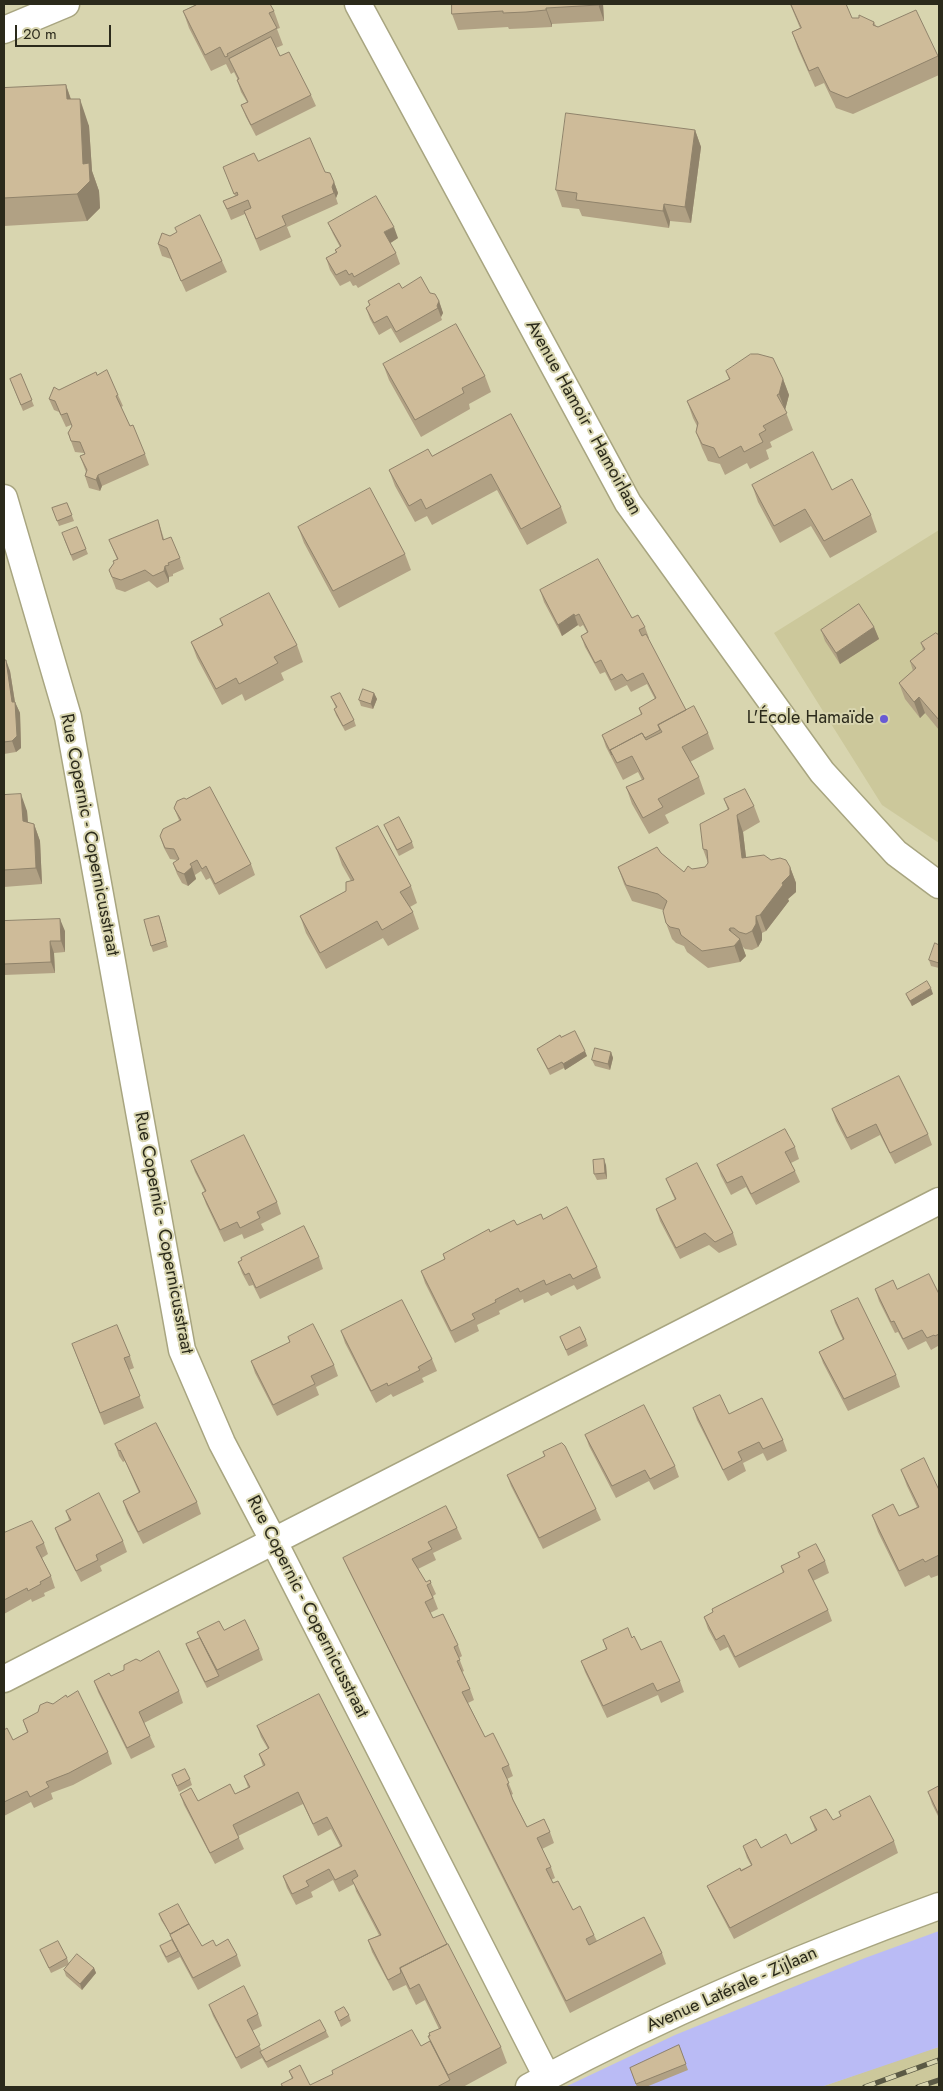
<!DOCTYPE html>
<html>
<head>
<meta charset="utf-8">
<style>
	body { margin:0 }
	#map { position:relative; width:943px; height:2091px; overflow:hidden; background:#d8d5af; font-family:Jost,sans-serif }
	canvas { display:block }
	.frame { position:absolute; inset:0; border:5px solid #2b2a1b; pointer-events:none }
	.scale { position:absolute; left:15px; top:25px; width:96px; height:22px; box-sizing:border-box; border:2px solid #2b2a1b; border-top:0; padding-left:6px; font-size:15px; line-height:18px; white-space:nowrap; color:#2b2a1b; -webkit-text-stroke:4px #d8d5af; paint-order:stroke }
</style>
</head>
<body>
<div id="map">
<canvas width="943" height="2091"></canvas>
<div class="frame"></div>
<div class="scale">20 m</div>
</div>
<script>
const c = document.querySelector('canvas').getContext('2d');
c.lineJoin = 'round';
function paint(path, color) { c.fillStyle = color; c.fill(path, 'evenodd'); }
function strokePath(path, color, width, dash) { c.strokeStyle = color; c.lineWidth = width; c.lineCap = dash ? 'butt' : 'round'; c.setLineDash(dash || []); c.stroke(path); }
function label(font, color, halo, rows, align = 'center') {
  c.font = font + ' Jost,sans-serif'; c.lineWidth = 4; c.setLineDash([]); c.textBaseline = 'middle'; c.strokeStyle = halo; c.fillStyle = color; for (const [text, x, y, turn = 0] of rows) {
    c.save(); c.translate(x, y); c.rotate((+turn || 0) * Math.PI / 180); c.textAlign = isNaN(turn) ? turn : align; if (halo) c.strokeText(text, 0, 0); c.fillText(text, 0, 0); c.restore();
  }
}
paint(new Path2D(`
	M939 530V843L882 805 774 633Z
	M939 2047V2087H821L913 2055Z`), '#ccc89b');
paint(new Path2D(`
	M939 1931V2047L821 2087H565L675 2035 865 1958Z`), '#babbf5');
const street = new Path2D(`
	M358 4 628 503 822 772 896 853 939 885
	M4 30 66 4
	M4 498 68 717 182 1350 222 1443 273 1540 547 2077
	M4 1679 939 1201
	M529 2087C661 2015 799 1957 939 1906`);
strokePath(street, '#a8a580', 29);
strokePath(street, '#fff', 26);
const rail = new Path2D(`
	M865 2087 939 2060
	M918 2087 939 2080`);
strokePath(rail, '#5a5944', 5.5);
strokePath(rail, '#d8d5af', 4, [11]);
paint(new Path2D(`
	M194 4H270L274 11 280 28 277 29 283 45 276 48 280 56 311 95 316 106 256 136 246 117 241 105 247 102 241 92 237 80H238L233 70 234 72 231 74 226 64 211 71 189 28 183 11 195 5Z
	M603 4 604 21 552 24V27L532 28 509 29 508 27 458 30 452 14Z
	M790 4 852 18 874 22 876 26 938 56 939 60V75L853 114 836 108 824 83 815 87 798 49 792 32 800 28Z
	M66 85 71 99 89 126 92 171 99 191 100 208 87 221 4 226V88Z
	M695 130 701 147 691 223 670 221 669 228 582 216 579 209 562 207 556 190Z
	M258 161 325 172 334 182 338 193 336 198 338 204 287 227 291 237 260 251 245 214 231 220 223 201 235 196 223 167Z
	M328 223 398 238 390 243 396 253 400 264 358 288 356 285 353 286 350 281 340 286 330 270 326 258 336 253 335 250 340 247 333 234Z
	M177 233 222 261 227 272 186 292 171 259 162 256 158 244 170 236Z
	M402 288 430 293 439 301 443 313 441 317 442 320 400 343 391 328 379 335 370 319 366 308 370 306 368 301Z
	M383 364 485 376 491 392 469 404 470 409 421 437 389 380Z
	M726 371 783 379 789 395 785 410 793 430 770 442 772 447 766 450 769 459 750 469 747 463 725 475 720 464 708 461 702 448 696 432 697 426 693 418 687 401 729 379Z
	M21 374 34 406 23 411 10 379Z
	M97 375 118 395 123 406 121 407 130 426 145 454 149 465 102 486 100 491 89 488 85 476 86 472 80 456 84 454V453L75 452 68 433 72 426 71 425 66 427 59 412 54 410 49 399 59 390Z
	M511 414 561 507 567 523 527 545 497 490 432 525 427 516 415 522 395 486 389 470 432 456Z
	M752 485 832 490 871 515 877 532 830 558 811 526 780 543 758 502Z
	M67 503 74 521 59 526 52 508Z
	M158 520 164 539 180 558 184 569 173 574V576L169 577V582L157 588 149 581 125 592 116 589 109 570 117 559 109 540Z
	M77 527 88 554 73 561 64 539Z
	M298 527 405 554 411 570 339 608 304 543Z
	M540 590 632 618 645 627 649 638 648 639 686 710 708 733 714 749 690 762 699 777 705 794 665 815 669 823 649 834 632 804 626 787 642 780 638 772 623 780 606 747 602 735 641 715 639 708 655 699 647 684 631 692 627 685 615 691 605 672 600 674 585 647 581 636 587 632 583 625 580 627 578 625 562 636 544 602Z
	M220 619 297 645 303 662 281 673 284 680 245 701 242 694 222 705 197 658 191 642 222 625Z
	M874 627 879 639 840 664 825 641 821 630Z
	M939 635V730L925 713 920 718 905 699 899 683 913 671 910 661 923 650 921 643Z
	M4 660 10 671 15 702 20 713 21 748 16 752 4 754Z
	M374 693 377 699 373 709 361 706 359 700Z
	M331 697 354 720 356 726 345 731 336 715 334 709 336 708Z
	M4 795 27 811 28 823 34 824 40 841 42 884 4 887Z
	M724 799 754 806 760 822 743 832 746 857 771 860 790 867 796 883V892L788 899 789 901 766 931 762 933V940L758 947 752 950 745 949 742 946 746 956 740 962 708 968 687 952 684 946 676 943 672 939 666 923 663 910 632 901 624 884 618 867 661 853 684 872 692 869 705 867 708 863 703 849 728 810Z
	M174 808 251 864 255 875 219 895 210 878 206 880 201 871 195 875 196 879 188 886 182 883 177 874 173 863 177 860 170 859 164 848 160 836 179 820Z
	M384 825 412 842 414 848 399 856 386 830Z
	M336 848 411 886 417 903 410 907 413 912 419 929 388 946 383 938 326 969 306 933 300 916 346 891 351 881 342 865Z
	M4 921 65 931V952L54 953 55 973 4 975Z
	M161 922 168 947 153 952 151 946Z
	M939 945V968L931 966 929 960Z
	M906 994H933L912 1006 908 999Z
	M561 1037 587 1056 565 1070 564 1068 550 1075 537 1049Z
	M611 1052 613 1058 610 1070 595 1066 592 1060Z
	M832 1109 928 1134 932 1145 895 1164 880 1135 851 1150 836 1121Z
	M795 1147 799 1159 791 1163 795 1171 800 1182 756 1205 746 1187 731 1195 721 1176 717 1165Z
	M191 1161 277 1202 281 1214 261 1224 264 1230 244 1239 242 1234 224 1242 206 1204 202 1193 205 1192 195 1172Z
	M606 1165 607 1179 597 1180 594 1174Z
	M666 1179 733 1233 737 1245 719 1253 709 1245 680 1259 660 1221 656 1209 675 1200Z
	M543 1219 597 1267 601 1278 577 1290 574 1285 551 1296 548 1292 524 1303 523 1299 499 1311 500 1314 477 1325 479 1331 455 1343 425 1283 421 1271 445 1259 443 1254 490 1232Z
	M319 1257 323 1269 260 1299 253 1285 249 1286 242 1273 238 1262 242 1260 241 1258Z
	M875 1289H897L939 1294V1347L938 1346 931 1350 926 1341 908 1350 898 1332 895 1333 879 1301Z
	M831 1311 896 1375 900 1387 848 1411 823 1363 819 1352 843 1340 835 1323Z
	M341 1331 432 1359 437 1371 422 1378 424 1382 393 1397 391 1394 376 1403 345 1343Z
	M288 1337 334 1365 338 1376 316 1387 319 1395 277 1416 255 1373 251 1361 290 1342Z
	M560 1337 586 1340 588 1346 568 1356Z
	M72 1344 130 1356 134 1368 129 1370 144 1408 104 1425Z
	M693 1408 729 1414 783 1440 787 1451 767 1461 763 1453 743 1463 746 1471 728 1481 697 1420Z
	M585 1435 675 1466 679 1477 654 1490 649 1481 616 1498 589 1446Z
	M115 1444 197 1502 201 1514 143 1544 127 1513 123 1501 139 1493 125 1461 123 1462 119 1456Z
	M543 1452 596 1509 601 1520 543 1549 511 1486 507 1475 545 1456Z
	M901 1470 939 1490V1575L931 1578 929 1575 905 1587 878 1532 872 1515 899 1516 917 1507 907 1486Z
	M66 1511 123 1541 127 1552 100 1566 102 1571 81 1582 59 1539 55 1528 69 1520Z
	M457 1528 462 1539 433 1553 436 1560 418 1569 426 1582 431 1583 436 1594 433 1596 438 1609 430 1613 433 1618 458 1645 462 1656 459 1658 464 1671 462 1672 470 1689 474 1700 468 1703 485 1737 509 1765 513 1776 507 1779 513 1794 511 1795 527 1827 550 1832 554 1843 542 1849 551 1867 555 1878 551 1880 553 1883 573 1910 594 1935 597 1941 662 1953 666 1964 570 2013 348 1569 343 1558Z
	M4 1533 44 1543 48 1554 42 1558 51 1576 55 1588 44 1593 45 1596 32 1602 31 1599 4 1614Z
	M798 1553 825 1561 829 1573 813 1581 828 1610 832 1621 739 1668 728 1647 720 1651 708 1629 704 1617 713 1612 712 1609 783 1573 781 1566 799 1558Z
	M224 1630 259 1649 263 1660 207 1688 188 1650 186 1644 200 1638 197 1632Z
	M632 1638 641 1650 680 1681 684 1692 661 1703 658 1695 607 1718 585 1672 581 1661 606 1649 603 1640Z
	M111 1676 179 1691 183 1703 144 1723 150 1736 155 1747 131 1759 98 1692 94 1681Z
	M67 1697 108 1752 112 1764 73 1785 51 1793 53 1799 34 1808 31 1802 4 1816V1730L13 1740 27 1732 23 1720Z
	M257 1726 447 1944 501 2047 507 2063 463 2087H282L281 2084 292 2079 289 2071 310 2085 421 2046 430 2041 428 2036 439 2029 425 2000 416 2005 406 1985 393 1991 372 1952 368 1940 379 1935 356 1891 354 1884 339 1892 333 1880 311 1892 313 1897 296 1905 287 1888 283 1876 340 1846 331 1829 318 1836 303 1804 238 1836 244 1849 215 1864 184 1805 180 1794 198 1801 235 1794 248 1787 244 1776 263 1766 259 1754 268 1749 261 1737Z
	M172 1775 190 1779 192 1785 179 1792Z
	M939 1786V1818L932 1804 928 1792Z
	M839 1812 894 1841 898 1853 734 1939 712 1897 707 1886 751 1865 747 1858 743 1846 761 1848 791 1844 815 1830 810 1817 833 1820 841 1816Z
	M159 1914 189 1924 202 1946H216L237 1955 241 1966 198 1990 180 1957 168 1963 162 1952 160 1946 172 1940 170 1934 161 1920Z
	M40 1950 67 1958 69 1964 94 1968 96 1973 82 1990 66 1976 64 1970 68 1965 51 1973Z
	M209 2005 258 2014 262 2026 252 2031 262 2051 326 2031 329 2037 268 2068 262 2058 241 2069 213 2016Z
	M335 2012 349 2015 351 2021 341 2027Z
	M679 2045 688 2070 646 2087H637L630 2068Z`), '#b1a184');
paint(new Path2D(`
	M598 4H603L604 21Z
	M546 8 552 24V27L546 10Z
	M66 85 75 112 67 99Z
	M80 99 89 126 92 171 99 191 100 208 87 221 77 194 83 164Z
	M695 130 701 147 691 223 685 207Z
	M334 182 338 193 336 198 332 187Z
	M664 204 670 221 669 228 663 211Z
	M394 227 398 238 389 244 384 232Z
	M439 301 443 313 441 317 437 306Z
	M783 379 789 395 785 410 779 394Z
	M98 475 102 486 100 491 96 480Z
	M165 566 169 577V582L164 571Z
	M574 614 578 625 562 636 558 625Z
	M874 627 879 639 840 664 836 653Z
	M6 660 10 671 16 709 15 702 20 713 21 748 16 752 12 741V702Z
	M374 693 377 699 373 709 371 704Z
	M919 697 925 713 920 718 914 702Z
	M21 794 27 811 29 837 23 821Z
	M737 815 743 832 748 874 742 858Z
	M34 824 40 841 42 884 36 868Z
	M192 867 196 879 188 886 184 874Z
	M790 867 796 883V892L788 899 789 901 766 931 760 915 782 883Z
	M756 916 762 933V940L758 947 752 931Z
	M60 919 65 931V952L61 941Z
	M730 928 736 944 740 939 746 956 740 962 729 930Z
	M50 941 54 953 55 973 51 962Z
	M931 988 933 994 912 1006 910 1001Z
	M585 1051 587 1056 565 1070 563 1064Z
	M611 1052 613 1058 610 1070 608 1064Z
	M604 1159 606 1165 607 1179 605 1173Z
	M94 1968 96 1973 82 1990 80 1984Z`), '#90836b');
const building = new Path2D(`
	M196 4H270L274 11 269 13 277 28 227 54 228 56 225 57 220 47 205 55 183 11 196 5Z
	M452 4H598V5L546 8V10L526 12 503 13V11L452 14Z
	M791 4H846L852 18H859V15L874 22 873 25 878 27 916 10 938 56 847 98 830 91 818 67 809 71 792 32 801 28Z
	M271 37 280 56 289 52 311 95 251 125 241 105 248 102 237 80 239 79 229 59Z
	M66 85 67 99H80L83 164 89 163 90 181 77 194 4 198V88Z
	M566 113 695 130 685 207 664 204 663 211 576 200 577 193 556 190Z
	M310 138 325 172 330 173 334 182 332 187 334 193 282 216 286 225 256 239 244 211 251 208 248 200 227 209 223 201 238 195 237 192 234 194 223 167 254 153 258 161Z
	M376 196 394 227 384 232 396 253 354 277 352 273 349 275 346 270 336 275 326 258 337 252 335 250 341 246 328 223Z
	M200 215 222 261 181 281 167 248 158 244 162 233 170 236 177 232 175 228Z
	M421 277 430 293 435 294 439 301 437 306 438 308 396 332 387 316 374 323 366 308 370 305 368 301 399 283 402 288Z
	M456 324 485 376 462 388 464 393 415 420 383 364Z
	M751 354H758L773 358 783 379 779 394 777 395 787 413 763 426 766 430 759 434 763 442 744 452 741 446 719 458 714 448 702 444 696 432 698 423 687 401 730 379 726 371Z
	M107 370 118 395 116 396 130 426 133 425 145 454 98 475 96 480 85 476 87 470 80 456 85 454 80 442 71 441 69 435 68 433 72 426 67 413 61 415 55 401 49 399 54 387 59 390 96 372 97 375Z
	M21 374 32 400 21 405 10 379Z
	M511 414 561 507 521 529 491 474 426 509 421 499 409 506 389 470 428 449 432 456Z
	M813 452 832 490 852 479 871 515 824 541 805 509 774 526 752 485Z
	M370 488 405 554 333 591 298 527Z
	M67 503 72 515 57 521 52 508Z
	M158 520 163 540 171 537 180 558 168 563 169 565 165 566 164 571 153 576 145 570 121 580 112 577 109 570 114 563 113 561 118 559 109 540Z
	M77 527 86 549 71 555 62 533Z
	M598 559 632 618 638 615 645 627 639 630 642 636 646 634 686 710 658 725 660 730 645 738 642 733 610 750 612 755 602 735 642 714 639 708 656 698 643 673 627 681 622 674 611 680 601 660 595 663 581 636 588 632 579 614 575 616 574 614 558 625 540 590Z
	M269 593 297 645 274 657 278 663 239 684 236 678 216 689 191 642 223 625 220 619Z
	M859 604 874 627 836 653 821 630Z
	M936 633 939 635V720L919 697 914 702 899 683 916 668 910 661 925 649 921 643Z
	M4 660H6L12 702H15L17 736 12 741 4 742Z
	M363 689 374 693 371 704 359 700Z
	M340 693 354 720 343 726 334 709 337 707 331 697Z
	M694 706 708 733 682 747 699 777 658 799 663 807 643 818 626 787 644 779 632 756 617 763 610 750 642 733 646 740 662 732 658 725Z
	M210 787 251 864 215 884 206 866 202 869 197 860 190 864 192 867 184 874 177 871 173 863 179 859 174 849 165 848 160 836 163 829 181 820 174 808 177 801 184 798 186 799Z
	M745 789 754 806 737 815 742 858 764 855 771 860 780 858 786 860 790 867V875L782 883 783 885 760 915 756 916V924L752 931 746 934 739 932 734 928H730L729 930 740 939 734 946 702 951 681 935 679 929 670 927 666 923 663 911 667 901 658 894 626 885 618 867 657 847 661 853 684 872 688 866 692 869 705 867 708 863 707 850 703 849 700 824 729 809 724 799Z
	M21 794 23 821 34 824 36 868 4 870V795Z
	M399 817 412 842 397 850 384 825Z
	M378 826 411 886 400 892 413 912 382 930 377 921 320 953 300 916 346 891V882L354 880 336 848Z
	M159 916 166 941 151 946 144 920Z
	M60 919 61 941H50L51 962 4 964V921Z
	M935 943 939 945V963L929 960Z
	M927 981 931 988 910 1001 906 994Z
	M575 1031 585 1051 563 1064 562 1062 548 1069 537 1049 560 1035 561 1037Z
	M595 1048 611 1052 608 1064 592 1060Z
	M899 1076 928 1134 890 1153 876 1124 847 1138 832 1109Z
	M785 1129 795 1147 785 1152 795 1171 751 1194 742 1176 727 1183 717 1165Z
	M244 1135 277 1202 257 1212 260 1218 240 1228 237 1222 220 1230 202 1193 206 1191 191 1161Z
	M604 1159 605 1173 594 1174 593 1160Z
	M697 1163 733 1233 715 1242 705 1233 676 1248 656 1209 676 1199 666 1179Z
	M567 1207 597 1267 573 1279 570 1274 546 1285 544 1280 520 1292 518 1288 495 1300 496 1302 472 1314 475 1319 451 1331 421 1271 445 1259 443 1254 489 1229 490 1232 514 1220 517 1225 541 1214 543 1219Z
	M304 1226 319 1257 256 1288 249 1273 245 1275 238 1262 242 1260 241 1258Z
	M929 1274 939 1294V1334L935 1336 934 1335 927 1338 922 1330 903 1339 894 1321 891 1322 875 1289 893 1280 897 1289Z
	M858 1298 896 1375 844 1399 819 1352 844 1339 831 1311Z
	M402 1300 432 1359 418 1367 420 1370 388 1386 387 1383 371 1391 341 1331Z
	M313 1324 334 1365 311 1376 315 1384 273 1405 251 1361 290 1342 288 1337Z
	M117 1325 130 1356 124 1358 140 1396 100 1413 72 1344Z
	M580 1327 586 1340 566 1350 560 1337Z
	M720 1395 729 1414 762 1398 783 1440 763 1449 759 1442 738 1452 742 1460 723 1470 693 1408Z
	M644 1405 675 1466 650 1479 645 1470 612 1486 585 1435Z
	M156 1423 197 1502 138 1532 123 1501 140 1492 120 1450 119 1451 115 1444Z
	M562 1443 565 1446 596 1509 539 1538 507 1475 545 1456 543 1452Z
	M924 1458 939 1490V1555L925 1562 923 1559 899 1571 872 1515 893 1504 899 1516 919 1507 901 1470Z
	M99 1493 123 1541 96 1555 98 1560 76 1571 55 1528 71 1520 66 1511Z
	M446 1506 457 1528 428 1542 432 1549 412 1559 426 1582 430 1580 431 1583 427 1585 433 1598 425 1602 433 1618 443 1614 458 1645 454 1647 460 1660 457 1661 470 1689 462 1692 485 1737 493 1733 509 1765 502 1768 509 1783 507 1784 513 1800 527 1827 544 1819 550 1832 537 1838 551 1867 546 1869 553 1883 558 1881 573 1910 580 1906 594 1935 586 1939 589 1945 644 1917 662 1953 566 2001 343 1558Z
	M32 1521 44 1543 36 1547 51 1576 40 1582 41 1584 28 1591 27 1588 4 1600V1533Z
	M816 1544 825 1561 808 1570 828 1610 735 1657 724 1635 716 1640 704 1617 713 1612 712 1609 784 1572 781 1566 800 1557 798 1553Z
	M245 1620 259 1649 217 1670 197 1632 219 1621 224 1630Z
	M628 1628 632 1638 634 1636 641 1650 661 1641 680 1681 657 1691 653 1683 603 1706 581 1661 607 1649 603 1640Z
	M200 1638 219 1676 205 1682 186 1644Z
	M159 1651 179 1691 139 1712 150 1736 127 1748 94 1681 109 1673 111 1676 124 1670V1665L136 1659 140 1661Z
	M78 1691 108 1752 69 1773 46 1782 49 1787 30 1797 27 1791 4 1802V1730L7 1728 13 1740 28 1732 23 1720 38 1712 40 1705 47 1702 53 1704 66 1695 67 1697Z
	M319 1694 447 1944 400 1968 401 1973 388 1980 368 1940 381 1935 352 1880 358 1876 355 1870 335 1880 329 1869 306 1881 309 1886 292 1894 283 1876 342 1846 327 1817 313 1824 298 1792 233 1825 239 1838 210 1853 180 1794 191 1788 198 1801 230 1784 235 1794 250 1787 244 1776 265 1765 259 1754 269 1748 257 1726Z
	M185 1769 190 1779 177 1786 172 1775Z
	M939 1786V1815L928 1792Z
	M870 1796 894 1841 730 1928 707 1886 740 1868 741 1871 752 1865 743 1846 756 1839 761 1848 786 1834 791 1844 817 1830 810 1817 826 1809 833 1820 841 1816 839 1812Z
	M178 1904 189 1924 170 1934 159 1914Z
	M189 1924 202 1946 213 1940 216 1946 228 1939 237 1955 193 1978 170 1935Z
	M172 1940 178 1951 166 1957 160 1946Z
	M58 1941 67 1958 49 1968 40 1950Z
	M448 1944 501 2047 448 2075 428 2036H430L429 2033 441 2028 419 1984 410 1989 400 1968Z
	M77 1954 94 1968 80 1984 64 1970Z
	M244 1986 258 2014 247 2020 260 2045 236 2058 209 2005Z
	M344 2007 349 2015 339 2021 335 2012Z
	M320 2020 326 2031 266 2062 260 2052Z
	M412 2030 421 2046 430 2041 450 2080 437 2087H283L281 2084 293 2078 289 2071 300 2065 310 2085 333 2074 332 2071Z
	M679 2045 686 2064 636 2084 630 2068Z`);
paint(building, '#cebb99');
strokePath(building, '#90836b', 1);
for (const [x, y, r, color] of [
	[884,719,5,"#685ad4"]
]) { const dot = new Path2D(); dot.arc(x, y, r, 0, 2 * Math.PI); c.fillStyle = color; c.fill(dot); strokePath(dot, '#d8d5af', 2); }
label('18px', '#2b2a1b', '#d8d5af', [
	["Avenue Hamoir - Hamoirlaan",583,418,61],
	["Rue Copernic - Copernicusstraat",89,835,79],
	["Rue Copernic - Copernicusstraat",163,1233,79],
	["Rue Copernic - Copernicusstraat",307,1607,63],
	["Avenue Latérale - Zijlaan",732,1990,-24]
]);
label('18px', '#2b2a1b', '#d8d5af', [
	["L'École Hamaïde",874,719]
], 'right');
</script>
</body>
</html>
